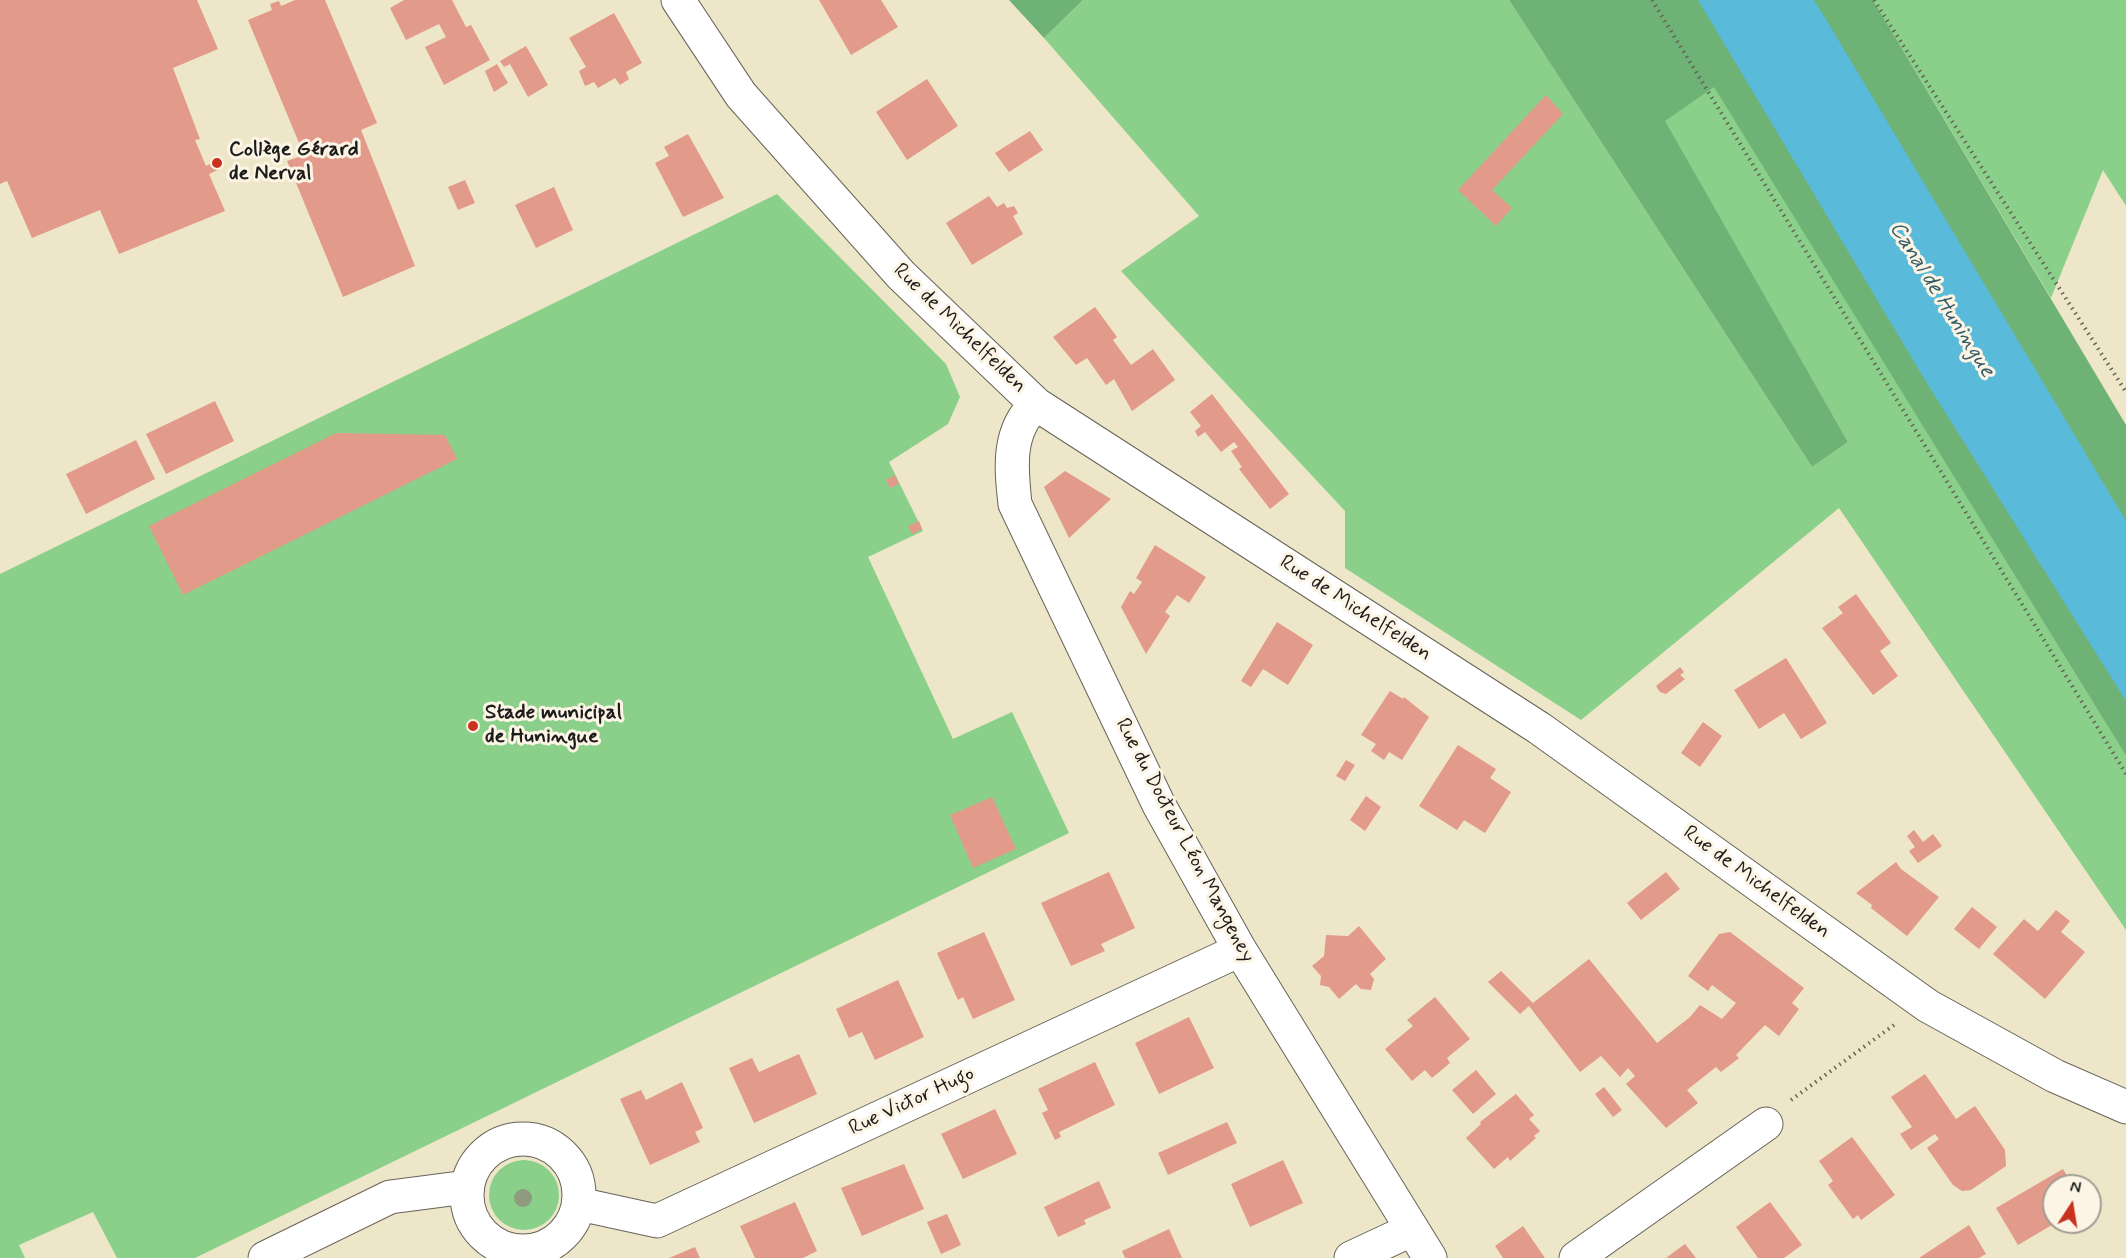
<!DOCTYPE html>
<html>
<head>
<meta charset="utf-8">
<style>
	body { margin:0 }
	#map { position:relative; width:2126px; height:1258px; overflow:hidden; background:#eee6c8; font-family:Mynerve,sans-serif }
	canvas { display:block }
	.north { position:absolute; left:2042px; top:1174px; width:60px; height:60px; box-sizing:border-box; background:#fcf5e5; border:2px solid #a29e95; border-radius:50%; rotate:12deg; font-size:16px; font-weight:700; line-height:24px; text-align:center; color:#1c1c1c }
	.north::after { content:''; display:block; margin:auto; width:21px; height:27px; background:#c8321e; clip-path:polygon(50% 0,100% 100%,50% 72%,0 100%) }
</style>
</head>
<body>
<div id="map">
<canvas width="2126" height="1258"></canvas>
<div class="north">N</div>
</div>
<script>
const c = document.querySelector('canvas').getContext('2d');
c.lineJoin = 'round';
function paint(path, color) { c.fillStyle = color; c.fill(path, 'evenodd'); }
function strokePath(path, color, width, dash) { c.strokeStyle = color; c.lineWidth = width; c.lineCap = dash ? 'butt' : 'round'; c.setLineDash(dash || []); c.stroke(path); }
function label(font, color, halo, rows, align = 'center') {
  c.font = font + ' Mynerve,sans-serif'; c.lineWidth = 6; c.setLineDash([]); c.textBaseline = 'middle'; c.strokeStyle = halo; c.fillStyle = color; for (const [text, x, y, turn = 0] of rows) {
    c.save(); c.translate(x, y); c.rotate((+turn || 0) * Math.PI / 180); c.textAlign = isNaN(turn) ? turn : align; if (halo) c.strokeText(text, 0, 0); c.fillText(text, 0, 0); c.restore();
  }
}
paint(new Path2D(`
	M1083 0H1509L1812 467 1848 442 1664 121 1714 86 2126 756V930L1839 508 1581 720 1345 568V511L1121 271 1199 216 1044 38Z
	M1873 0H2126V206L2103 170 2051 298Z
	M777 194 946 364 960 397 948 424 889 462 923 531 868 557 953 739 1012 712 1069 833 195 1258H117L93 1212 19 1245 25 1258H0V574Z
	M489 1195a35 35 0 1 1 70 0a35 35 0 1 1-70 0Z`), '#8ad08a');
paint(new Path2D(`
	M1009 0H1083L1044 38Z
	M1509 0H1873L2126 425V756L1714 87 1665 121 1848 442 1812 467Z`), '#6fb276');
paint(new Path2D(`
	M1698 0H1814L1830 26 2126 521V701L1925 380Z`), '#5abad9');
paint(new Path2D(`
	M0 0H197L218 49 173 68 200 139 195 140 206 166 216 161 220 169 209 174 225 211 119 254 100 210 32 238 7 181 0 184Z
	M295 0H325L377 123 361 130 415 266 343 297 287 161 304 155 248 20 272 10 270 4 279 1 281 6Z
	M404 0H452L466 27 471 25 490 60 444 85 425 47 446 37 439 24 406 40 390 8Z
	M819 0H881L898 27 851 55Z
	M614 13 642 63 626 72 629 79 620 85 615 78 598 88 594 82 585 86 579 71 586 67 569 38Z
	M526 46 548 85 528 97 510 64 504 67 500 61Z
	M497 64 508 83 494 92 485 71Z
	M927 79 958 126 907 160 876 112Z
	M1546 95 1563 114 1492 190 1512 208 1496 226 1458 190Z
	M1030 131 1043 150 1009 172 995 153Z
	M688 134 724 198 683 217 655 163 669 156 664 147Z
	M465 180 475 203 458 210 448 187Z
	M554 187 573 230 536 248 515 205Z
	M989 196 997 207 1004 203 1007 208 1014 206 1018 213 1013 216 1023 234 972 265 946 223Z
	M1095 307 1117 337 1113 340 1131 365 1153 349 1175 380 1132 411 1114 379 1106 385 1087 358 1076 365 1053 337Z
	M1212 394 1289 494 1270 509 1239 469 1242 467 1231 451 1238 447 1234 442 1221 452 1205 432 1198 437 1195 431 1201 426 1190 412Z
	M215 401 234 441 166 474 146 434Z
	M336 433 445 435 457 459 183 595 149 526Z
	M136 440 155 479 86 514 66 474Z
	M1065 471 1111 499 1069 538 1044 487Z
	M895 475 899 484 890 488 886 480Z
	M919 521 922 529 912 534 908 526Z
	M1155 545 1206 577 1189 603 1177 595 1165 612 1170 616 1146 654 1121 607 1130 591 1134 594 1142 582 1136 578Z
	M1856 594 1891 643 1880 651 1898 676 1873 695 1822 628 1843 613 1838 607Z
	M1277 622 1313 645 1288 685 1263 669 1251 687 1241 681Z
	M1786 658 1827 723 1801 739 1784 713 1759 729 1734 690Z
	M1680 667 1684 672 1680 675 1685 679 1666 694 1660 692 1656 686Z
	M1390 691 1403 699 1404 697 1429 717 1402 760 1389 752 1384 760 1371 751 1376 744 1361 735Z
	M1703 722 1722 736 1700 767 1681 753Z
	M1458 745 1496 769 1490 778 1511 792 1485 833 1464 820 1457 830 1419 806Z
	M1346 760 1355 765 1345 781 1336 776Z
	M1366 796 1381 807 1365 831 1350 820Z
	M992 797 1016 849 973 868 950 815Z
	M1914 830 1923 842 1933 834 1942 846 1918 863 1909 851 1915 847 1907 836Z
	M1896 862 1901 869 1939 897 1907 936 1871 908 1872 905 1856 893Z
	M1109 872 1135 928 1101 944 1105 951 1071 966 1041 903Z
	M1666 872 1680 889 1641 920 1627 903Z
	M1972 907 1997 927 1979 949 1954 929Z
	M2056 910 2070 921 2061 932 2085 952 2045 999 1993 954 2024 919 2038 931Z
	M1359 926 1386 959 1370 974 1374 979 1371 990 1361 989 1356 984 1339 999 1329 987 1320 985 1321 976 1312 966 1324 956 1326 935 1348 936Z
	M984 932 1015 1000 973 1019 963 997 958 1000 937 953Z
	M1730 932 1804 988 1792 1003 1799 1009 1779 1036 1765 1025 1736 1055 1739 1058 1721 1072 1716 1067 1687 1090 1698 1103 1666 1128 1626 1084 1635 1076 1628 1068 1620 1077 1601 1056 1580 1072 1529 1006 1520 1014 1488 982 1501 971 1533 1003 1589 959 1657 1043 1690 1017 1700 1005 1722 1019 1736 1003 1712 985 1708 991 1688 976 1719 934Z
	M898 980 924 1037 875 1060 862 1032 849 1038 836 1009Z
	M1435 997 1470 1039 1447 1058 1450 1063 1432 1078 1425 1070 1412 1081 1385 1049 1413 1026 1407 1020Z
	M1189 1017 1214 1068 1159 1094 1135 1043Z
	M799 1054 817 1094 754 1123 729 1068 752 1058 759 1072Z
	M1095 1062 1115 1105 1059 1132 1061 1137 1055 1140 1042 1113 1048 1110 1038 1089Z
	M1476 1070 1496 1094 1473 1114 1452 1090Z
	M1925 1074 1956 1119 1975 1106 2005 1150 2006 1166 1971 1190 1962 1191 1953 1185 1927 1148 1939 1139 1935 1134 1911 1150 1900 1134 1912 1127 1891 1097Z
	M682 1082 703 1128 695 1132 700 1142 650 1165 620 1099 641 1090 646 1100Z
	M1604 1087 1622 1110 1613 1117 1595 1094Z
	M1516 1094 1534 1115 1529 1119 1540 1131 1534 1136 1536 1138 1510 1161 1508 1157 1494 1169 1466 1138 1481 1124 1480 1122Z
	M995 1109 1017 1154 963 1179 941 1134Z
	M1227 1122 1237 1143 1168 1175 1158 1153Z
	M1852 1137 1895 1195 1861 1220 1858 1215 1853 1219 1828 1185 1833 1181 1819 1161Z
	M1283 1160 1303 1203 1250 1227 1231 1184Z
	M904 1164 924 1209 862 1236 841 1188Z
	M2063 1169 2073 1186H2054V1222H2057L2018 1245 1996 1208Z
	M1099 1181 1111 1208 1084 1220 1086 1224 1058 1237 1044 1207Z
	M795 1202 817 1251 803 1258H755L740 1226Z
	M1770 1202 1802 1245 1784 1258H1758L1736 1227Z
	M947 1214 961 1245 941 1254 927 1222Z
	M1969 1225 1986 1254 1979 1258H1919Z
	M1523 1226 1545 1258H1503L1495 1246Z
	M1169 1229 1182 1258H1125L1122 1251Z
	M1685 1244 1696 1258H1666L1674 1252Z
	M695 1247 700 1258H669Z`), '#e29a8a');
const minor = new Path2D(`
	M678 0 741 95 901 275 1036 404 1539 728 1928 1006 2055 1076 2126 1107
	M1036 404C1007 431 1011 468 1015 504L1159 805 1240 950 1430 1258
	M467 1195a56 56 0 1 1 112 0a56 56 0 1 1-112 0Z
	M579 1204 657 1221 1240 950
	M265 1258 390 1197 467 1187
	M1351 1258 1411 1230
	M1576 1258 1766 1124`);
strokePath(minor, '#666358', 35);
strokePath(new Path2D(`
	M1652 0 2126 774
	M1874 0 2126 392
	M1791 1100 1894 1025`), '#666358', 4, [1.5, 4.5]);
strokePath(minor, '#fff', 33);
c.fillStyle = '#8f9a7e';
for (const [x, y] of [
	[523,1198]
]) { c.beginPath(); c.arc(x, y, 9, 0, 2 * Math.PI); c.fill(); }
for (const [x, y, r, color] of [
	[217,163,6,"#c8321e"],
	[473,726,6,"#c8321e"]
]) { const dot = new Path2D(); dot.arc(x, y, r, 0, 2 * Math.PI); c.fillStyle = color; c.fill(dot); strokePath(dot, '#fcf5e5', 2); }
label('bold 21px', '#1c1c1c', '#fcf5e5', [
	["Collège Gérard",229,151],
	["de Nerval",229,175],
	["Stade municipal",485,714],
	["de Huningue",485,738]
], 'left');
label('21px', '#1c1c1c', '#fcf5e5', [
	["Rue de Michelfelden",959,329,44],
	["Rue de Michelfelden",1355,609,33],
	["Rue du Docteur Léon Mangeney",1184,841,62],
	["Rue de Michelfelden",1756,883,36],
	["Rue Victor Hugo",912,1102,-25]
]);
label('italic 22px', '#355b68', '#fcf5e5', [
	["Canal de Huningue",1941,300,58]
]);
</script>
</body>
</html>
